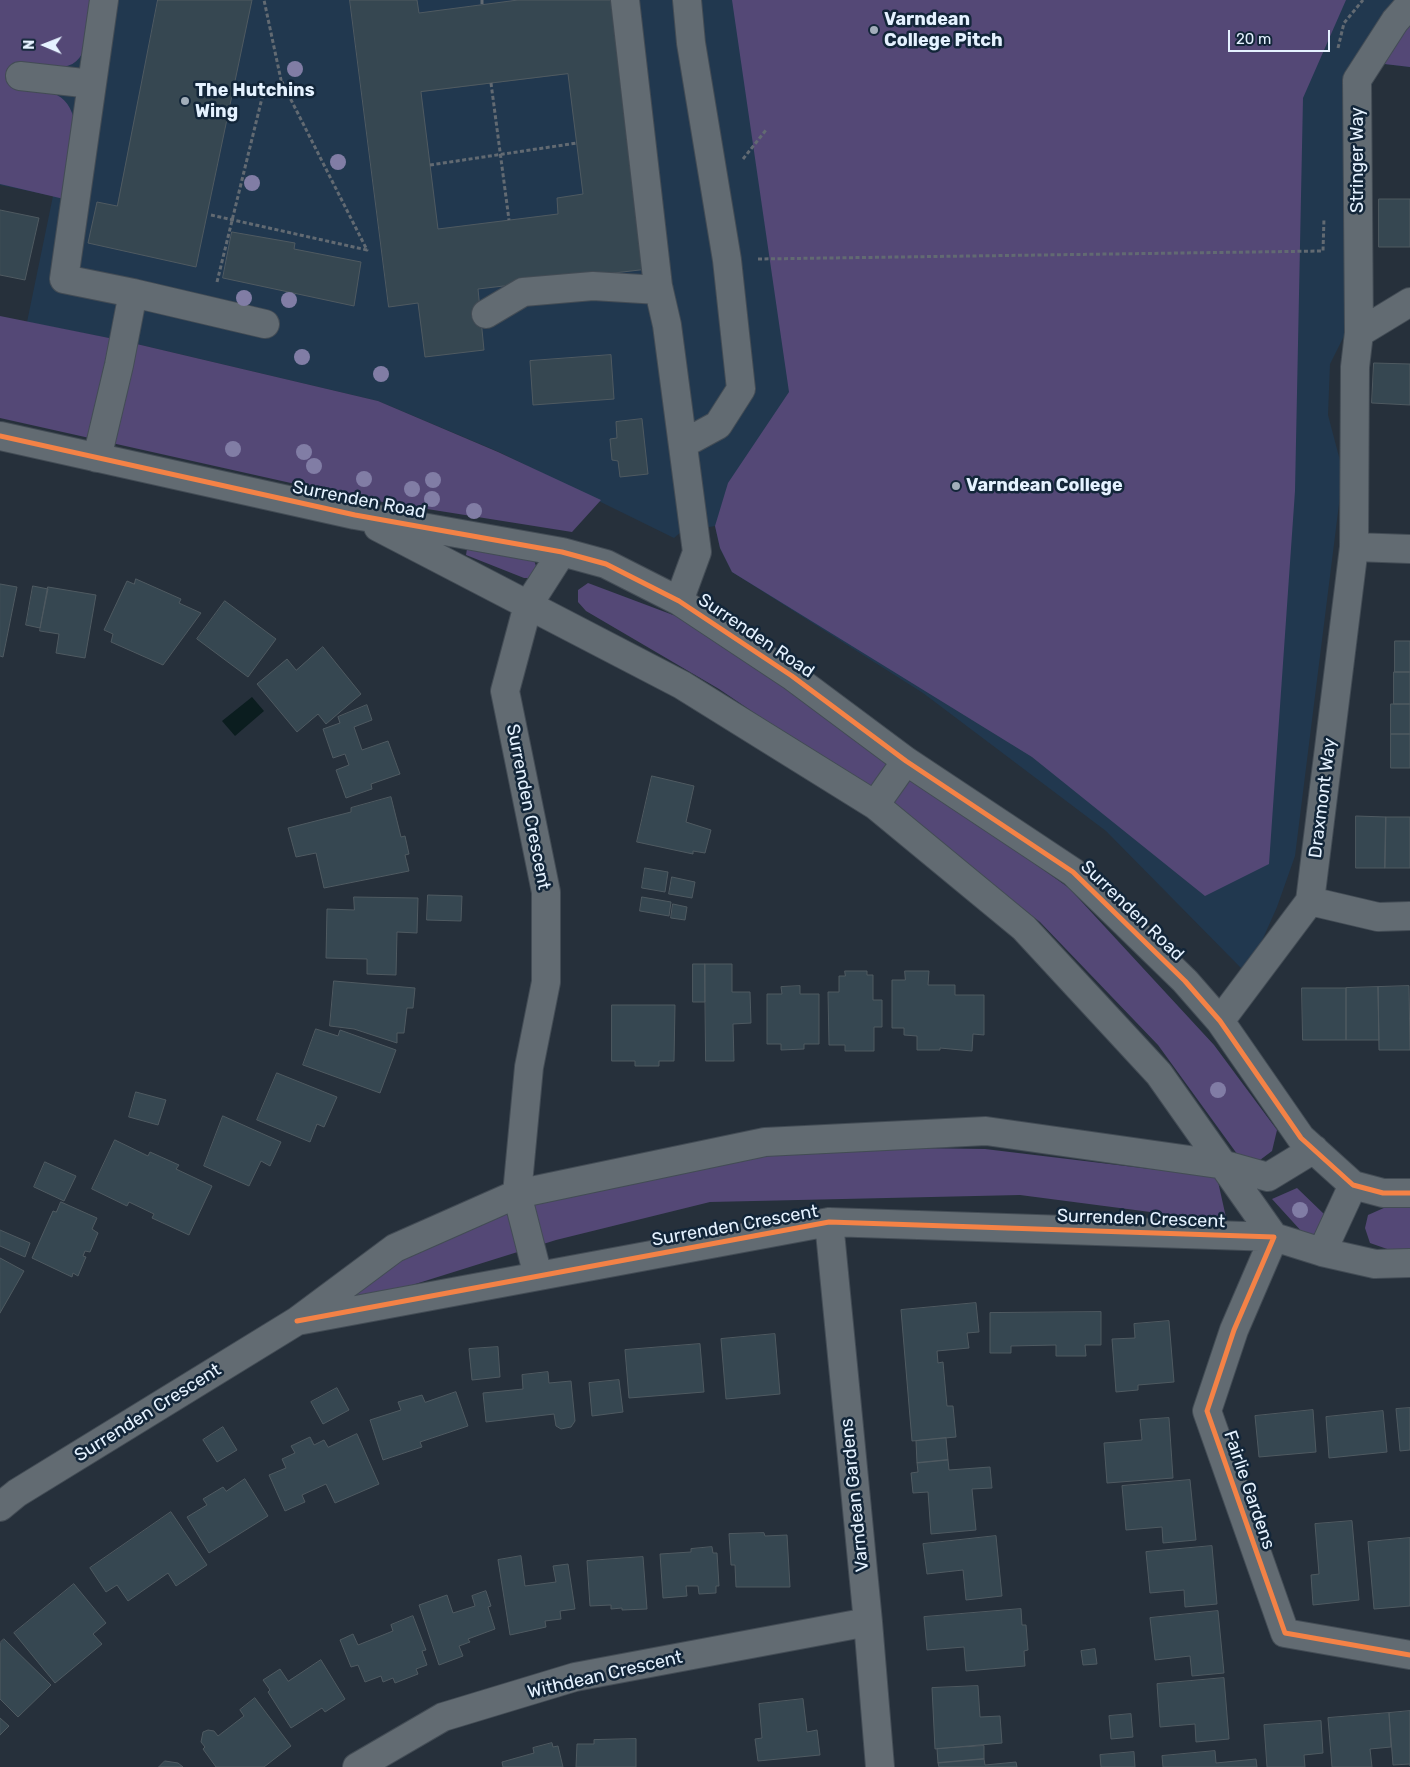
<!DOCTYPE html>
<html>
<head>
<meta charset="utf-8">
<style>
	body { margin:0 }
	#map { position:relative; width:1410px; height:1767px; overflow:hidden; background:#26303b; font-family:Rubik,sans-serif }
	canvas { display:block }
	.north { position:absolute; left:20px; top:20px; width:50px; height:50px; -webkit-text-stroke:4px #132639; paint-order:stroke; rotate:271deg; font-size:14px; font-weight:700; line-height:20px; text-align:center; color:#e5f2ff }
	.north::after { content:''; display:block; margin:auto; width:18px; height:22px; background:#e5f2ff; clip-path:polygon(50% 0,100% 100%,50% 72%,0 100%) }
	.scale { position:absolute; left:1228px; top:30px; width:102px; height:22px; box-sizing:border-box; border:2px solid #e5f2ff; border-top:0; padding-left:6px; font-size:15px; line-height:18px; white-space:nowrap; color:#e5f2ff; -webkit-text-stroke:4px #132639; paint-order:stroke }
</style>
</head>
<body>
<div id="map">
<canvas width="1410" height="1767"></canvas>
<div class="north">N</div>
<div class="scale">20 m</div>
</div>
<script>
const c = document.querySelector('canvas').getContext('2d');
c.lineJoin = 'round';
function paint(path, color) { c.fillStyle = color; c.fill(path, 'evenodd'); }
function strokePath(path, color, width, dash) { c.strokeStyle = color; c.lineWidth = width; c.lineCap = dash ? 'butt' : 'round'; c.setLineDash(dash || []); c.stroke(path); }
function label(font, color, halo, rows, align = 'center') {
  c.font = font + ' Rubik,sans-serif'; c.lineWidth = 5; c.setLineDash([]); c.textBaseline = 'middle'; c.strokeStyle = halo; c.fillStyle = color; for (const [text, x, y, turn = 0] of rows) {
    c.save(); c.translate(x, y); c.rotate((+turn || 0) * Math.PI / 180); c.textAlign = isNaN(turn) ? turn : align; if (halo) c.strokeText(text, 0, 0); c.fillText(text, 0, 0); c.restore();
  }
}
paint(new Path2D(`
	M0 0H1410V67L1376 63 1368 108 1348 328 1330 364 1328 415 1343 472 1295 856 1277 907 1256 954 1241 968 1106 831 923 693 732 572 720 548 715 526 681 532 674 538 499 452 378 401 124 341 27 322 53 196 0 185Z`), '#21384f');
paint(new Path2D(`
	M0 0H92C89 22 92 63 63 67 47 70 28 64 11 64L10 87C37 90 66 86 74 119L64 199 0 184Z
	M732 0H1346L1303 98 1295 491 1269 864 1205 896 1032 757 732 572 720 548 715 526 728 483 789 392Z
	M1410 22V67L1376 63Z
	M0 316 124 341 378 401 498 452 601 500 572 532 358 498 0 418Z
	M467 549 534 560 537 569 533 578H524L466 555Z
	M588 583 697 624 1069 888 1214 1045 1277 1130 1272 1151 1260 1160 1240 1158 1158 1045 1040 922 895 808 719 689 586 611 578 602V590Z
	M765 1146 985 1149 1217 1177 1227 1222 1020 1195 710 1202 556 1240 297 1321 395 1248 521 1197Z
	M1297 1188 1324 1214 1313 1244 1272 1199Z
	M1410 1206V1250H1390L1370 1243 1365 1228 1368 1215 1386 1207Z`), '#544876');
paint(new Path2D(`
	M252 697 264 711 235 736 222 721Z`), '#0b1d1f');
const building = new Path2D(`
	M158 0H252L196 267 88 243 97 202 117 206Z
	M350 0H417L419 13 518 0H616L648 269 478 289 484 350 425 357 418 303 389 307ZM568 74 583 194 557 198 558 214 438 229 421 92Z
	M1379 199H1410V247H1379Z
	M0 210 39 218 25 280 0 275Z
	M232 232 295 243 294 249 361 262 354 306 223 278Z
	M611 355 614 399 533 405 530 361Z
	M1374 363 1410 364V405L1372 403Z
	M642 419 648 474 620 477 618 461 612 460 610 439 617 438 616 422Z
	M136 579 181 599 179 603 201 613 163 665 111 642 113 634 104 630 127 581 134 584Z
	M0 584 17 587 3 657 0 656Z
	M33 586 48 589 40 628 26 625Z
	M48 587 96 595 85 658 56 653 59 634 40 631Z
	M225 601 276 639 248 677 197 639Z
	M1395 641H1410V672H1395Z
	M323 647 361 694 326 724 318 714 297 732 257 684 287 659 296 670Z
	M1394 672H1410V704H1394Z
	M1391 704H1410V734H1391Z
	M367 705 372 720 354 727 362 750 388 741 400 774 371 784 372 789 346 798 336 770 349 765 345 754 333 758 323 729 340 723 338 717Z
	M1391 734H1410V768H1391Z
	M652 776 694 786 686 822 711 830 705 853 693 851V854L637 842Z
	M391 797 401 837 405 836 409 854 405 855 409 871 324 888 316 853 296 857 288 828 351 812V808Z
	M1356 816 1386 817 1385 868H1356Z
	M1386 817H1410V868H1385Z
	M645 868 668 872 665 892 642 888Z
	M672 877 695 882 692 898 669 894Z
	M428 895 462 896 461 921 427 920Z
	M354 897 418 898 417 933 397 932 396 975 367 974V959L326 958 327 909 354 910Z
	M642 897 671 902 669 916 640 911Z
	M673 904 687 907 685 920 671 918Z
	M693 964H705V1002H693Z
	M705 964H732V992H750L751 1023 733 1024 734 1061H706Z
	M845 971H867V975H873V1000H882V1027H874V1051H845V1045H829L828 992H839V976H845Z
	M905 971H929L928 985H955V995H984V1035L973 1034 972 1051 940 1048V1050H917V1036L904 1035V1028H892V980H905Z
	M334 981 415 988 413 1008H407L404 1033H397V1043L354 1029 330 1026Z
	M800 986V994H819V1044H804V1049L781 1050V1044H767V994H782L781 987Z
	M1409 986 1410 1050H1379L1378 987Z
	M1378 987 1379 1040H1346V988Z
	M1302 988H1346V1040H1303Z
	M612 1005H675L674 1061H659V1066H635V1061H612Z
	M316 1029 338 1036 340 1030 396 1050 380 1093 303 1065Z
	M277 1073 337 1097 324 1127 317 1124 310 1142 257 1120Z
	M136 1092 166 1100 158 1125 129 1117Z
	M223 1116 281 1142 270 1166 261 1161 249 1186 204 1166Z
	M115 1140 148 1156 150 1152 179 1165 176 1169 212 1186 189 1235 152 1218 154 1214 129 1202 127 1206 92 1189Z
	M45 1162 76 1176 64 1201 34 1187Z
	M61 1202 97 1218 92 1229 98 1233 90 1252 85 1251 83 1256 86 1257 78 1276 73 1273 72 1277 32 1258 53 1211 56 1212Z
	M0 1230 30 1243 25 1257 0 1246Z
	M0 1258 24 1271 0 1313Z
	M976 1303 979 1332 967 1333 969 1348 937 1351 938 1363 943 1362 947 1406H953L956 1437 912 1441 901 1310Z
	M1101 1312V1345H1085L1086 1356H1056V1345L1011 1346V1353H990V1313Z
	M1169 1321 1174 1382 1138 1385V1390L1116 1392 1112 1339 1135 1338 1134 1324Z
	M775 1334 780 1394 726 1399 721 1339Z
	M700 1344 704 1392 629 1398 625 1350Z
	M498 1347 500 1377 472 1380 469 1349Z
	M548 1372 549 1383 571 1381 575 1421 571 1427 561 1429 556 1426 554 1414 486 1422 483 1393 523 1389 522 1375Z
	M619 1380 623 1412 592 1416 589 1383Z
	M337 1388 349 1410 323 1424 311 1402Z
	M456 1392 468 1426 420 1442 422 1447 383 1460 370 1420 401 1410 398 1402 422 1395 425 1402Z
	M1410 1408V1450L1400 1451 1396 1409Z
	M1313 1410 1316 1452 1259 1457 1255 1416Z
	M1383 1411 1387 1452 1329 1458 1326 1417Z
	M1169 1418 1173 1478 1107 1483 1104 1443 1142 1440 1140 1420Z
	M223 1427 237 1450 217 1462 203 1440Z
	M357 1434 379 1484 335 1503 326 1484 302 1495 305 1502 285 1511 269 1475 286 1468 282 1459 295 1453 291 1446 310 1437 314 1445 324 1440 328 1447Z
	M946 1438 948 1460 917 1463 916 1441Z
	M948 1460 949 1470 990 1467 992 1488 972 1489 976 1530 931 1534 928 1492 913 1493 911 1473 918 1472 917 1463Z
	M245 1479 268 1516 209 1553 187 1517 207 1505 203 1499 223 1487 226 1491Z
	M1190 1480 1196 1540 1163 1543 1162 1527 1126 1530 1122 1486Z
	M171 1512 207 1565 176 1586 168 1573 128 1601 117 1585 106 1592 90 1568Z
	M1352 1521 1359 1600 1313 1605 1311 1575 1319 1574 1315 1524Z
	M764 1533 765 1536 787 1535 790 1587H736L735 1565H731L729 1534Z
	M996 1536 1002 1596 966 1600 963 1570 927 1574 923 1544Z
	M1410 1538V1606L1374 1609 1368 1542Z
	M1212 1546 1217 1604 1185 1607 1184 1590 1150 1593 1146 1552Z
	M712 1547 713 1553H717L719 1586H716V1593L699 1594 698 1586H686L687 1596 663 1598 660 1554 691 1552V1549Z
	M521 1556 525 1586 556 1582 553 1566 568 1564 575 1609 560 1611 561 1619 545 1621 546 1627 510 1635 498 1560Z
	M643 1557 647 1609 622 1610V1608L611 1609V1605L590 1606 587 1561Z
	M74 1584 106 1623 93 1634 102 1644 55 1683 14 1633Z
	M486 1591 491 1606 488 1607 495 1629 468 1639 470 1642 459 1646 463 1656 439 1665 419 1605 447 1595 453 1613 475 1606 472 1596Z
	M1021 1609 1022 1625H1026L1028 1650 1024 1651 1025 1666 966 1671 964 1647 927 1650 924 1617Z
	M1218 1611 1224 1673 1192 1676 1190 1656 1155 1660 1150 1618Z
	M413 1616 426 1650 422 1651 427 1665 416 1669 418 1674 395 1683 393 1678 383 1682 381 1676 365 1682 358 1665 351 1667 340 1640 353 1634 358 1645 393 1631 391 1625Z
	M4 1639 51 1685 18 1717 0 1699V1643Z
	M1095 1649 1097 1664 1083 1665 1081 1651Z
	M321 1660 345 1699 325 1712 322 1708 291 1728 268 1692 270 1690 263 1680 280 1669 288 1681Z
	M1224 1678 1229 1739 1196 1742 1195 1724 1160 1727 1157 1684Z
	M978 1686 980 1717 1000 1716 1002 1743 935 1749 932 1688Z
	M255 1698 291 1746 264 1767H216L203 1749 205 1747 201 1742 203 1732 208 1730 214 1731 218 1736 244 1716 240 1710Z
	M803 1699 807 1732 817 1730 820 1755 758 1761 755 1739 762 1738 759 1704Z
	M1410 1711V1766V1764L1393 1765 1389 1713Z
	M1389 1713 1391 1747 1370 1749 1372 1767H1332L1328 1718Z
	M1131 1714 1133 1737 1111 1739 1109 1716Z
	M0 1718 9 1726 0 1735Z
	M1321 1721 1323 1753 1304 1755 1305 1767H1267L1264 1725Z
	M636 1739V1767H576L577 1744H594V1740Z
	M552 1743 553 1747 558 1746 563 1767H503L502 1762 534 1753 533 1748Z
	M984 1746V1759L938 1763 937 1749Z
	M1215 1751 1216 1763 1256 1759 1257 1767H1163L1162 1756Z
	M1134 1752 1135 1767H1101L1100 1755Z
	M984 1759 985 1765 1016 1762 1017 1767H939L938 1763Z
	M165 1761 178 1763 183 1767H159Z`);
paint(building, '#364751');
strokePath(building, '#4f5a61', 1);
const minor = new Path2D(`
	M104 0 64 279 133 293
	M625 0 658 286 667 325 697 552 679 601
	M20 76 92 84
	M486 314 523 292 593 286 659 290
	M1359 333 1410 302
	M0 436 355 515 562 552 606 564 679 601 792 676 906 761 1073 872 1185 981 1220 1021 1301 1138 1353 1185 1383 1193H1410
	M683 444 718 425 741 389 727 260 691 43 687 0
	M97 458 119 365 133 293 265 324
	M378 527 682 685 875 805 1024 928 1159 1074 1274 1237 1322 1252 1375 1264 1410 1263
	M1354 547 1410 549
	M875 805 906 761
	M1310 901 1378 917 1410 916
	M1220 1021 1310 901 1354 547 1355 367 1359 333 1357 80 1395 21 1410 4
	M829 1222 868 1622 880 1767
	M1322 1252 1353 1185
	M538 1276 517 1194 529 1067 546 982V892L505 691 528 605 562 552
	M297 1321 829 1222 1274 1237 1234 1330 1207 1411 1285 1633 1410 1655
	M0 1507 17 1493 297 1321 395 1248 517 1194 765 1142 986 1131 1225 1165 1268 1177 1314 1149
	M357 1767 443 1717 575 1677 868 1622`);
strokePath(minor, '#434c55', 30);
strokePath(new Path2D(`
	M482 0V4
	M1338 48 1344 23 1363 0
	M491 83 509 220
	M743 159 766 130
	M430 165 577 143
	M211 215 367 250 281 80
	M758 259 1323 251 1324 218
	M217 282 262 98 281 80 264 0`), '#626a72', 3, [4, 2.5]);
strokePath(minor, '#626b72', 28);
strokePath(new Path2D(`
	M0 436 355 515 562 552 606 564 679 601 792 676 906 761 1073 872 1185 981 1220 1021 1301 1138 1353 1185 1383 1193H1410
	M297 1321 829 1222 1274 1237 1234 1330 1207 1411 1285 1633 1410 1655`), '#f48246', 5);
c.fillStyle = '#817da5';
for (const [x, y] of [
	[295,69],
	[338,162],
	[252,183],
	[244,298],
	[289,300],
	[302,357],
	[381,374],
	[233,449],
	[304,452],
	[314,466],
	[364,479],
	[433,480],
	[412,489],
	[432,499],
	[474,511],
	[1218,1090],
	[1300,1210]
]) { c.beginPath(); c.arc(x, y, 8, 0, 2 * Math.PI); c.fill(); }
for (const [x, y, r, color] of [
	[874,30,5,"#a2aeba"],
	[185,101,5,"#a2aeba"],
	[956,486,5,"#a2aeba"]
]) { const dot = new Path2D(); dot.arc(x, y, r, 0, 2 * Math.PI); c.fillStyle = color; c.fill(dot); strokePath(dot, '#132639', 2); }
label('bold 18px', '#e5f2ff', '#132639', [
	["Varndean",884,20],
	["College Pitch",884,41],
	["The Hutchins",195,91],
	["Wing",195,112],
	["Varndean College",966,486]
], 'left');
label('18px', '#e5f2ff', '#132639', [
	["Stringer Way",1358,160,-90],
	["Surrenden Road",359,500,11],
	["Surrenden Road",756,636,34],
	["Draxmont Way",1323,798,-83],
	["Surrenden Crescent",528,807,79],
	["Surrenden Road",1132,911,44],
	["Surrenden Crescent",1141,1219,2],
	["Surrenden Crescent",735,1226,-10],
	["Surrenden Crescent",148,1413,-32],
	["Fairlie Gardens",1249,1490,71],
	["Varndean Gardens",855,1495,-96],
	["Withdean Crescent",605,1675,-13]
]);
</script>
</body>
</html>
